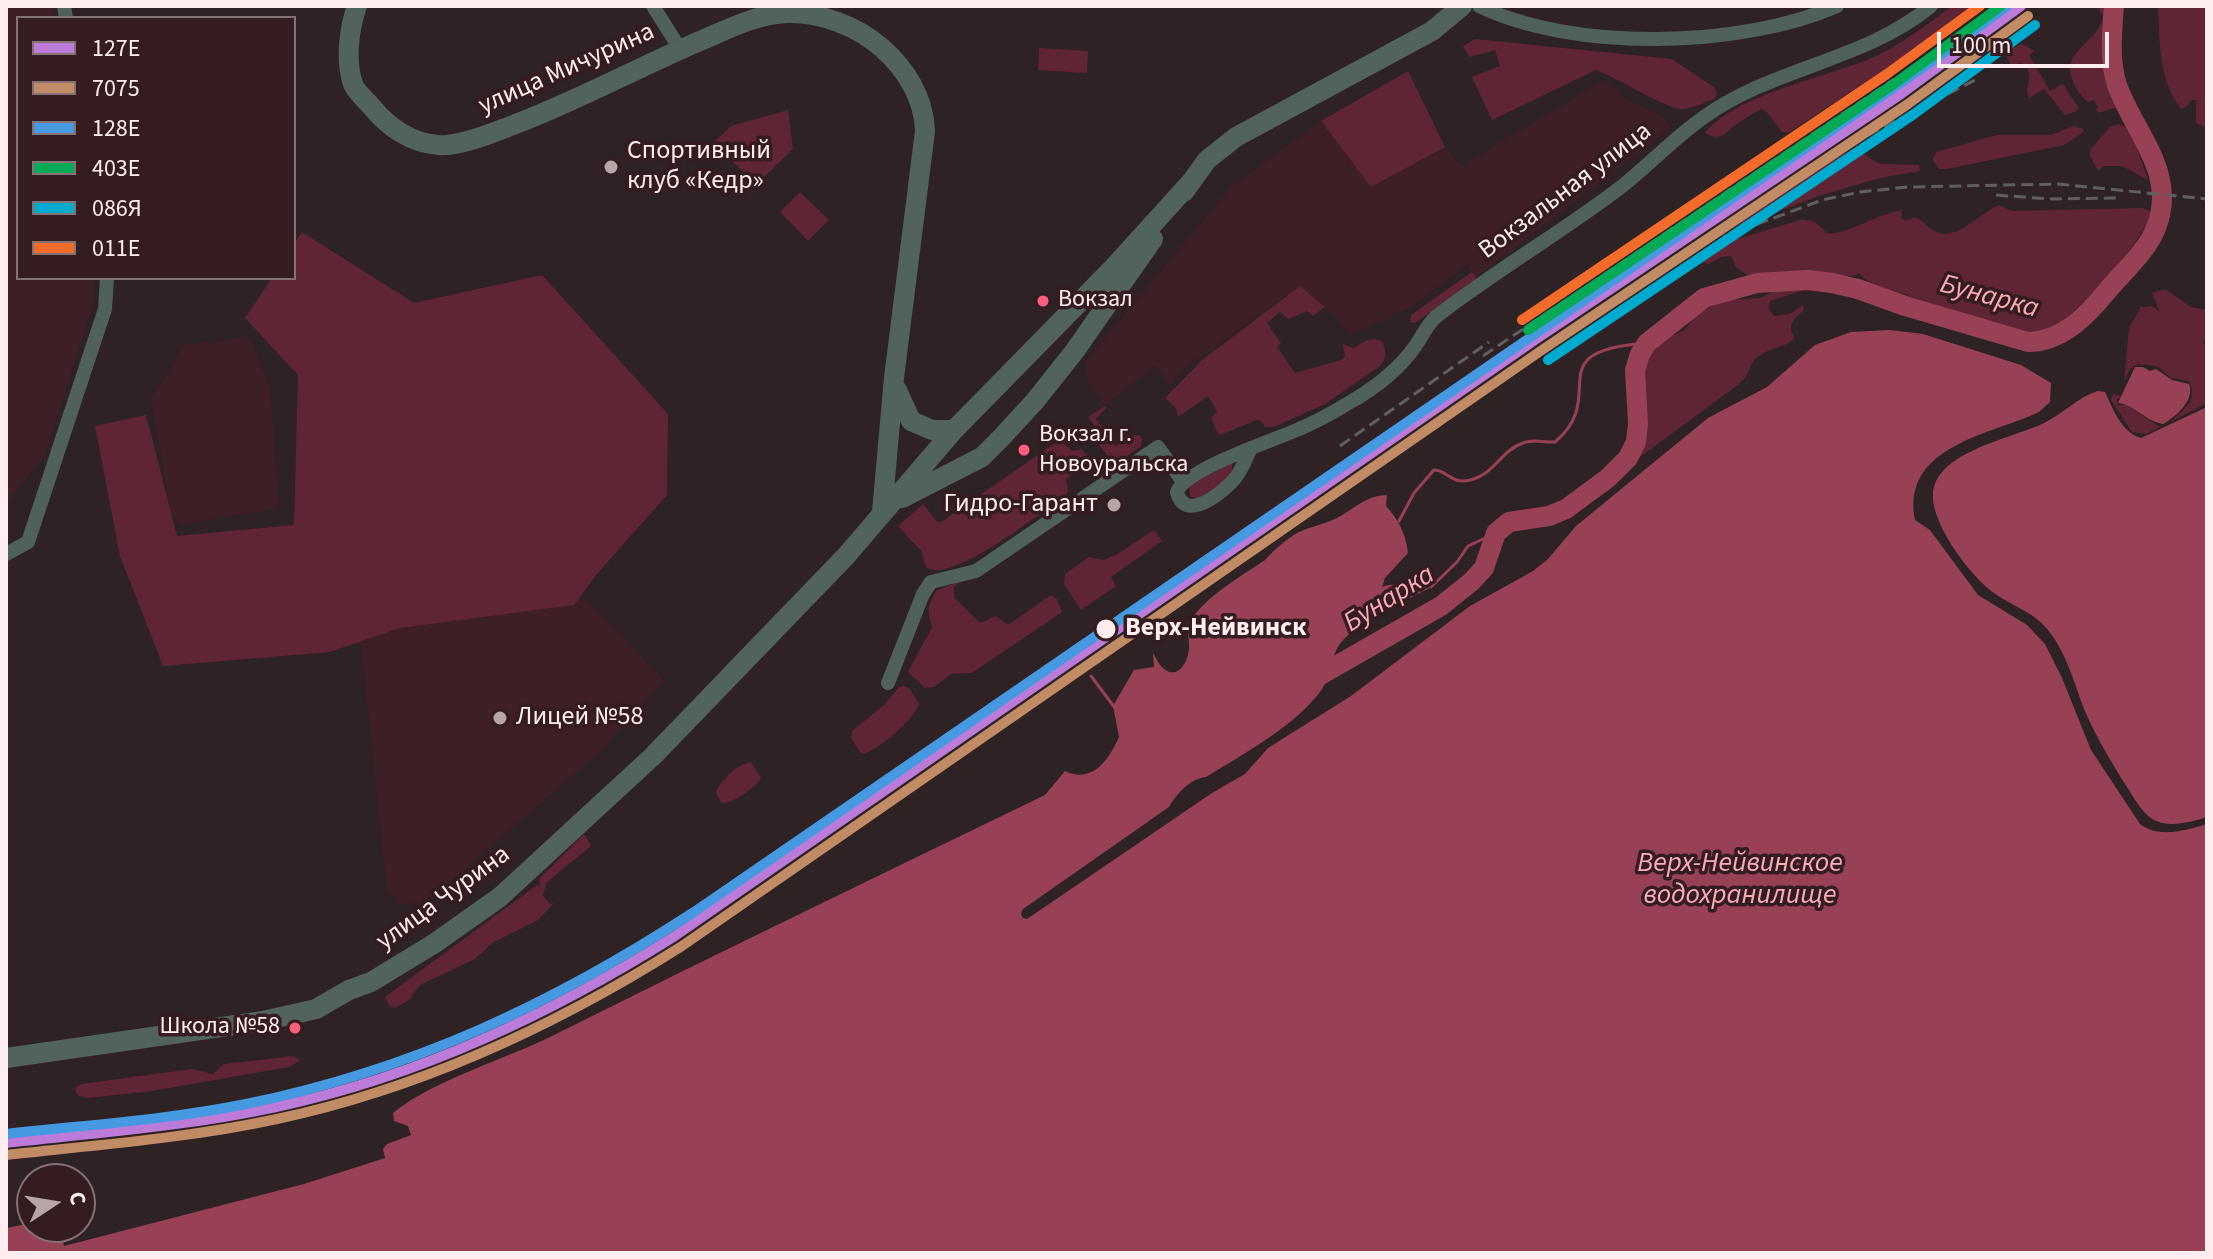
<!DOCTYPE html>
<html>
<head>
<meta charset="utf-8">
<style>
	body { margin:0 }
	#map { position:relative; width:2213px; height:1259px; overflow:hidden; background:#2e2224; font-family:"Source Sans 3",sans-serif }
	canvas { display:block }
	.frame { position:absolute; inset:0; border:8px solid #ffedef; pointer-events:none }
	.legend { position:absolute; left:16px; top:16px; width:280px; height:264px; box-sizing:border-box; background:#341c20; border:2px solid #857073; margin:0; padding:10px 14px; list-style:none; font-size:24px; color:#ffedef }
	.legend li { display:flex; align-items:center; gap:16px; height:40px }
	.legend b { width:40px; border:2px solid #857073 }
	.north { position:absolute; left:16px; top:1163px; width:80px; height:80px; box-sizing:border-box; background:#341c20; border:2px solid #857073; border-radius:50%; rotate:78deg; font-size:22px; font-weight:700; line-height:32px; text-align:center; color:#ffedef }
	.north::after { content:''; display:block; margin:auto; width:28px; height:36px; background:#b6a6a8; clip-path:polygon(50% 0,100% 100%,50% 72%,0 100%) }
	.scale { position:absolute; left:1937px; top:32px; width:172px; height:36px; box-sizing:border-box; border:4px solid #ffedef; border-top:0; padding-left:10px; font-size:24px; line-height:28px; white-space:nowrap; color:#ffedef; -webkit-text-stroke:6px #341c20; paint-order:stroke }
</style>
</head>
<body>
<div id="map">
<canvas width="2213" height="1259"></canvas>
<div class="frame"></div>
<ul class="legend">
<li><b style="height:10px;background:#bd7bd9"></b>127Е</li>
<li><b style="height:10px;background:#c18c65"></b>7075</li>
<li><b style="height:10px;background:#4699e1"></b>128Е</li>
<li><b style="height:10px;background:#06aa56"></b>403Е</li>
<li><b style="height:10px;background:#00a9ce"></b>086Я</li>
<li><b style="height:10px;background:#f36c2b"></b>011Е</li>
</ul>
<div class="north">С</div>
<div class="scale">100 m</div>
</div>
<script>
const c = document.querySelector('canvas').getContext('2d');
c.lineJoin = 'round';
function paint(path, color) { c.fillStyle = color; c.fill(path, 'evenodd'); }
function strokePath(path, color, width, dash) { c.strokeStyle = color; c.lineWidth = width; c.lineCap = dash ? 'butt' : 'round'; c.setLineDash(dash || []); c.stroke(path); }
function label(font, color, halo, rows, align = 'center') {
  c.font = font + ' "Source Sans 3",sans-serif'; c.lineWidth = 7; c.setLineDash([]); c.textBaseline = 'middle'; c.strokeStyle = halo; c.fillStyle = color; for (const [text, x, y, turn = 0] of rows) {
    c.save(); c.translate(x, y); c.rotate((+turn || 0) * Math.PI / 180); c.textAlign = isNaN(turn) ? turn : align; if (halo) c.strokeText(text, 0, 0); c.fillText(text, 0, 0); c.restore();
  }
}
paint(new Path2D(`
	M6 6H51L54 18H18V278H94L93 305 45 455 6 504Z
	M1606 79 1627 100 1661 115 1671 127 1476 277 1467 265 1410 308 1350 335 1334 315 1299 286 1184 369 1171 386 1155 365 1105 406 1087 380 1086 361 1231 187 1321 121 1371 187 1445 147 1462 166Z
	M249 337 270 387 279 508 180 525 171 513 151 398 174 363 182 345Z
	M587 599 665 681 597 754 426 903 400 904 387 891 360 634Z`), '#3d1f25');
paint(new Path2D(`
	M1952 6H1974L1925 44 1789 132H1782L1766 111 1761 109C1754 114 1745 118 1738 123 1725 132 1722 143 1705 133 1734 95 1828 77 1874 57 1902 44 1927 25 1952 6Z
	M2096 6H2108L2107 68 2119 104 2118 107 2098 113 2096 109 2098 107 2094 100 2088 102C2082 97 2076 90 2073 81 2059 49 2101 43 2103 15Z
	M2158 6H2207V128L2196 123V100H2191L2187 106 2181 109C2158 79 2160 43 2158 6Z
	M1475 39 1672 59 1714 87 1717 93 1714 99C1704 103 1693 108 1683 109 1670 111 1616 77 1596 70L1492 120 1472 77 1500 66 1495 50 1469 57 1463 46Z
	M2022 44 2035 51 2029 55 2050 91 2063 84 2078 107 2077 111 2065 115 2044 89 2029 98C2024 86 2033 80 2027 66L2021 63 2011 65 2005 54 2009 49Z
	M1039 48 1088 51 1087 73 1038 70Z
	M1408 71 1445 147 1371 187 1321 121Z
	M788 110 793 149 756 185 714 142 731 126Z
	M2118 124 2130 128 2148 180 2122 166H2103L2098 171 2090 156V150L2110 127Z
	M2074 126 2084 129 2081 134 2064 145 1947 169H1939L1933 160 1936 152 1997 135H2051Z
	M1859 149 1869 158 1881 164 1919 165 1920 171 1880 178 1819 196 1734 228C1763 207 1827 156 1859 149Z
	M800 192 829 220 808 241 780 212Z
	M1999 205 2012 211 2142 208 2149 210 2152 214 2150 220 2130 250 2096 291 2055 328 2037 335 2008 332 1925 305 1921 300 1911 299 1908 295C1896 292 1865 284 1859 273 1849 280 1834 273 1821 272 1797 269 1773 273 1749 276L1736 267 1731 256 1721 257 1709 264 1703 262 1704 257 1719 249 1724 243 1803 219 1815 222 1828 234C1856 231 1874 215 1902 210L1901 218 1905 221 1916 217C1924 221 1927 228 1936 232 1957 241 1980 213 1999 205Z
	M302 232 414 303 542 275 668 414 667 495 596 575 574 605 400 628 330 652 163 666 120 556 95 426 146 415 177 536 294 525 298 375 245 318 272 278H294V244Z
	M1472 272 1476 277 1475 281 1415 323 1410 322 1411 315Z
	M1300 286 1325 307 1313 316 1307 311 1288 319 1280 312 1267 323 1281 343 1277 347 1295 373 1341 360 1345 356 1343 344 1354 348C1363 342 1374 334 1383 343 1386 353 1387 358 1380 366L1325 404 1274 427H1265L1261 421 1257 420 1220 435 1217 432 1211 418 1217 412 1208 396 1178 417 1176 408 1165 398 1202 360Z
	M1779 289H1807L1770 301 1769 309 1774 316 1790 314 1803 305 1804 310C1794 319 1787 323 1794 337L1792 341C1781 348 1762 350 1754 361 1746 370 1752 372 1739 384L1640 457 1645 408 1641 386 1648 356 1668 337 1685 330 1696 313 1728 300 1760 298Z
	M2165 289 2191 307 2207 310V336L2203 342 2207 346V403L2171 422C2183 408 2199 402 2189 381L2171 378 2157 366 2138 364 2130 369 2124 381 2129 328 2141 307 2152 306 2160 312 2152 293Z
	M2113 394 2122 396 2117 399 2118 405H2126L2160 427 2146 434 2132 432 2111 400Z
	M1105 406 1106 408 1096 419 1115 446 1134 435H1139L1142 439 1141 446 1114 465 1092 435 1098 431 1088 417Z
	M1058 441 1064 443 1072 451 1081 449 1089 457 1085 466 1066 479 1068 491 1066 495C1043 511 950 586 926 567L921 551 898 526 923 504 937 522H941Z
	M1232 463V471L1219 487 1197 499 1190 496 1189 487 1194 482Z
	M1154 530 1162 541 1111 577 1116 586 1081 610 1064 584 1065 574 1089 557 1103 560 1116 555Z
	M960 582 954 587V597L980 623 996 616 1007 624 1011 623 1051 595 1057 599 1062 612 972 673 951 674 934 687 925 688 908 672 932 627C927 607 927 609 937 590Z
	M904 686 909 688 919 704C909 725 885 743 865 754L860 752 851 738 852 731 884 705 899 687Z
	M751 762 761 778C753 789 735 803 721 803L716 792C722 779 737 764 751 762Z
	M584 834 590 843V847L547 882 543 896 550 904 554 903 538 920 492 943 475 959 420 985 409 1000 395 1008 389 1005 385 997 389 994 537 885 540 887 539 879Z
	M294 1056 300 1061 289 1067 152 1091 88 1098 79 1096 75 1091 76 1087 81 1084 192 1069 213 1074 224 1064Z`), '#5f2534');
paint(new Path2D(`
	M1890 330 1923 334 2021 365 2051 383 2050 402 2039 412C1990 435 1901 446 1915 520L1930 530 1978 595 2027 625 2045 644 2062 678 2091 750 2140 824C2159 839 2186 830 2207 824V1253H6V1228L32 1223V1227H39L41 1238 52 1236 54 1242 63 1240 64 1246 304 1184 385 1158 383 1149 387 1144 411 1135 408 1126 394 1121 393 1113C435 1079 507 1059 556 1034 718 953 882 874 1045 795L1065 771C1092 784 1109 760 1119 737L1113 706 1134 670 1154 667 1153 653C1156 657 1158 664 1163 668 1177 681 1188 663 1189 648 1190 639 1186 632 1188 623 1209 594 1237 579 1265 560 1274 550 1286 539 1299 532 1310 527 1324 524 1335 519 1353 510 1366 495 1387 495L1386 506C1398 519 1406 534 1408 553L1385 578 1382 587C1396 581 1415 588 1431 587 1407 601 1352 623 1338 647 1328 665 1332 679 1316 697 1288 730 1243 754 1206 777 1190 779 1177 793 1169 807L1023 909 1021 914 1023 918 1027 919 1212 793 1245 774 1268 748 1351 696 1470 606 1533 571 1548 559 1576 526 1708 418 1767 387 1815 345 1851 332Z
	M2135 367H2143L2150 371 2156 369 2172 380 2189 384C2195 400 2177 416 2163 424 2145 421 2135 405 2118 403Z
	M2098 391 2105 392C2113 409 2122 433 2141 438L2207 407V817C2192 822 2169 828 2154 820 2142 813 2134 798 2127 787 2113 765 2099 742 2088 718 2075 689 2069 656 2048 630 2034 612 2012 606 1994 593 1970 576 1925 517 1934 487 1945 449 2015 438 2046 422 2064 413 2078 397 2098 391Z`), '#984156');
strokePath(new Path2D(`
	M1399 521 1414 493 1434 470C1446 470 1451 482 1464 481 1494 478 1499 451 1523 443 1534 438 1544 443 1555 442 1611 395 1535 351 1647 343
	M1431 587 1457 562 1468 546 1496 533
	M1091 676 1115 708`), '#984156', 3);
strokePath(new Path2D(`
	M1308 682 1441 606 1471 582 1484 568 1496 533 1509 522 1549 516 1566 509 1608 478 1628 458 1636 442 1638 423 1635 370 1640 354 1647 343 1704 298 1757 283 1808 280 1832 283 1858 289 1905 306 2028 342C2061 342 2087 316 2107 291 2123 272 2147 251 2156 228 2178 173 2134 133 2117 85 2109 60 2112 32 2114 6`), '#984156', 20);
strokePath(new Path2D(`
	M64 6 66 18
	M653 6 680 49
	M1479 6C1574 52 1741 48 1837 6
	M1251 448C1246 458 1243 468 1236 477 1226 490 1185 525 1177 492 1185 469 1275 440 1299 429 1316 422 1332 413 1347 404 1372 390 1400 369 1416 345 1423 335 1427 324 1437 316 1496 270 1561 233 1621 187 1649 165 1674 138 1704 117 1774 67 1864 61 1931 6
	M6 554 28 542 105 309 107 278
	M888 683 923 594 931 582 976 571 1158 447 1183 482`), '#4f6158', 14);
strokePath(new Path2D(`
	M357 6C349 29 345 60 353 84 356 92 366 100 372 107 388 127 411 143 438 145 457 147 490 134 508 127 576 102 640 66 707 38 732 27 759 14 787 13 820 12 857 26 882 48 906 69 924 98 925 131L894 378 882 512
	M1184 192 1207 160 1236 137 1432 31 1462 6
	M897 390 911 421 932 430H954
	M902 498 982 457 1000 439 1035 401 1074 352 1153 239
	M6 1058 263 1021 316 1009 349 990 371 982 399 965 435 943 500 897 653 756 846 556 954 430 1113 268 1191 182`), '#51635a', 20);
strokePath(new Path2D(`
	M1996 195 2049 199 2116 198
	M1723 237 1822 200 1860 192 1908 187 2058 184 2207 199
	M1483 356 1894 79
	M1418 433 1647 281 1787 182 1849 145 1979 78
	M1340 446 1489 342`), '#605f5e', 3, [12, 6]);
strokePath(new Path2D(`
	M6 1143C96 1133 188 1126 276 1107 420 1076 551 1014 675 936L1535 340 1901 94 2021 6`), '#bd7bd9', 10);
strokePath(new Path2D(`
	M7 1155C97 1145 189 1138 277 1119 423 1088 557 1025 682 946L1542 350 1908 104 2028 16`), '#c18c65', 10);
strokePath(new Path2D(`
	M6 1134C86 1125 167 1120 246 1104 412 1070 553 1004 694 912L1934 60 2007 6`), '#4699e1', 10);
strokePath(new Path2D(`
	M1528 330 1894 84 2001 6`), '#06aa56', 10);
strokePath(new Path2D(`
	M1548 360 1914 114 2035 25`), '#00a9ce', 10);
strokePath(new Path2D(`
	M1522 320 1887 74 1980 6`), '#f36c2b', 10);
for (const [x, y, r, color] of [
	[611,167,8,"#b6a6a8"],
	[1043,301,7,"#f8607d"],
	[1024,450,7,"#f8607d"],
	[1114,505,8,"#b6a6a8"],
	[1106,629,11,"#ffedef"],
	[500,718,8,"#b6a6a8"],
	[295,1028,7,"#f8607d"]
]) { const dot = new Path2D(); dot.arc(x, y, r, 0, 2 * Math.PI); c.fillStyle = color; c.fill(dot); strokePath(dot, '#341c20', 3); }
label('24px', '#ffedef', '#341c20', [
	["Вокзал",1058,301],
	["Вокзал г.",1039,436],
	["Новоуральска",1039,466],
	["Школа №58",280,1028,"right"]
], 'left');
label('26px', '#ffedef', '#341c20', [
	["улица Мичурина",567,70,-24],
	["Вокзальная улица",1566,192,-37],
	["улица Чурина",444,899,-36]
]);
label('26px', '#ffedef', '#341c20', [
	["Спортивный",627,152],
	["клуб «Кедр»",627,182],
	["Гидро-Гарант",1098,505,"right"],
	["Лицей №58",516,718]
], 'left');
label('bold 26px', '#ffedef', '#341c20', [
	["Верх-Нейвинск",1125,629]
], 'left');
label('italic 28px', '#faabb8', '#341c20', [
	["Бунарка",1989,298,15],
	["Бунарка",1390,600,-32],
	["Верх-Нейвинское",1740,865],
	["водохранилище",1740,897]
]);
</script>
</body>
</html>
